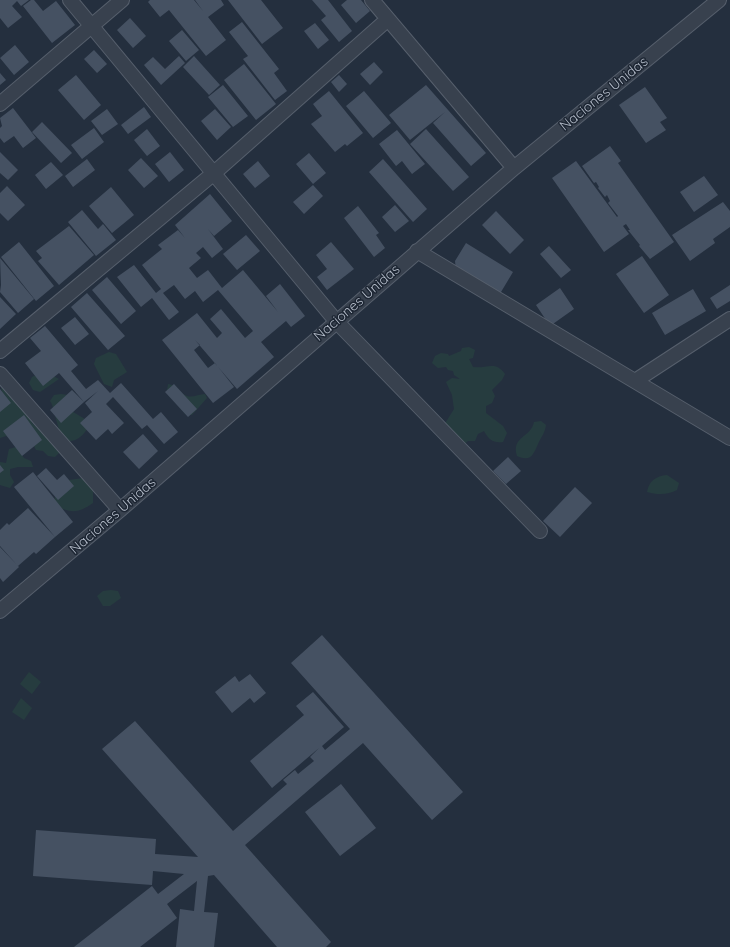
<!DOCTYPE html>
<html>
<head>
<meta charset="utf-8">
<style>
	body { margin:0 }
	canvas { display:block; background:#242f3e }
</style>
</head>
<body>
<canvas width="730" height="947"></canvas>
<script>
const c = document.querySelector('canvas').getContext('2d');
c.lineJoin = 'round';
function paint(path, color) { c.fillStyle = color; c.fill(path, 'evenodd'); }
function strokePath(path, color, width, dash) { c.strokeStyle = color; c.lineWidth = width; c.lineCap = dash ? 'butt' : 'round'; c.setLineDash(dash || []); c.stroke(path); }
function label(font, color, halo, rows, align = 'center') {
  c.font = font + ' Quicksand,sans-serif'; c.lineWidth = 3; c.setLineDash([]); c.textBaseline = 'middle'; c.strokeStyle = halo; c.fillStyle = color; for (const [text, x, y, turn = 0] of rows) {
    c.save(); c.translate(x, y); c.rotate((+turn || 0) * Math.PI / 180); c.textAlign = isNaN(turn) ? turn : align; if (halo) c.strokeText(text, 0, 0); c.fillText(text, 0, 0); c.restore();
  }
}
paint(new Path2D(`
	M469 347 475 350 473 358 469 359 473 367C487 369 495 360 505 374L502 380 492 390 495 396 492 403 486 406V413L503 426 507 433 503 442C493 443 489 440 484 431L478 434 475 441H468L462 446 441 440 439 433 454 409 452 395 446 382 452 378 460 379 454 375 453 371 448 370 446 367 438 368 432 363 435 356 441 353 448 354 449 356 461 351 462 348Z
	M109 352 116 354 127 372 114 380 112 387 104 384 94 364 96 358Z
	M38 374 53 376 59 379 40 392 33 390 29 383 32 377Z
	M168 384C178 385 179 393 187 396 193 398 199 394 205 394L207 398 192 415 185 414 167 391Z
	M1 388H9L26 410 32 423 56 445 60 452 55 457 48 456 43 451 36 450 33 444 19 442 6 436 0 438V411L3 395Z
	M61 394 68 395V409L90 422C88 429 83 436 77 439 56 450 58 412 50 401L54 395Z
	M541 421 546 425C545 433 541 437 538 444 533 455 531 462 517 456 511 436 531 438 534 422Z
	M16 447 24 458 31 461 33 467H18L10 469V475L14 482 10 488 0 485V462L6 463 9 449Z
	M667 475 679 483 677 490C668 495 657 495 647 492 649 481 656 476 667 475Z
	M83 478 93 489V503C77 514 71 513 54 505L56 488 69 480Z
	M111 590 118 591 121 598 110 606H103L97 596 103 591Z
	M29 672 41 682 32 694 20 684Z
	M21 698 32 708 24 720 12 712Z`), '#263c3f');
paint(new Path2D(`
	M0 0H29L21 6 17 1 12 6 22 17 8 28 0 18Z
	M31 0H34L43 11 56 1 75 25 52 43 23 6Z
	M150 0H194L203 11 195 0H221L224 5 208 17 226 40 206 56 169 10 160 17 148 2Z
	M228 0H261L283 28 262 44Z
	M312 0H328L352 31 339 42 321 20 326 16Z
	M347 0H361L370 11 356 23 341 5Z
	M130 18 146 36 133 48 117 30Z
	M242 22 279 69 274 73 287 91 275 100 243 59 248 56 229 32Z
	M315 23 329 40 318 49 304 31Z
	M182 30 199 50 186 61 169 41Z
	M15 45 29 62 14 75 0 58Z
	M94 50 107 64 97 73 84 59Z
	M179 56 185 63 161 85 144 65 153 57 165 69Z
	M194 56 220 85 209 95 183 67Z
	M374 62 383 72 370 85 360 74Z
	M244 64 276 104 256 120 224 80Z
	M0 73 6 80 0 85Z
	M76 75 101 105 84 120 58 90Z
	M339 75 347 84 339 92 331 82Z
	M223 85 248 116 233 127 208 97Z
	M426 85 486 153 471 166 433 123 445 112 410 140 389 115Z
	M645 87 667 118 660 122 666 130 646 143 619 105Z
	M329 91 363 133 347 146 345 144 335 152 311 124 322 116 313 104Z
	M364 91 391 123 373 138 346 106Z
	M144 107 151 117 128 134 121 125Z
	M13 108 36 138 23 148 14 136 4 143 0 138V128L2 126 0 118Z
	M107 109 118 124 102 135 91 121Z
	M215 109 231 127 217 140 201 121Z
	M42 122 72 153 61 163 32 132Z
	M94 128 104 142 82 159 71 145Z
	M147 129 160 146 147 156 134 140Z
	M426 129 469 177 453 191 410 144Z
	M397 130 425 164 412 174 402 161 396 166 379 144Z
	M610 146 621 161 618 163 674 242 650 259 639 246 640 245 628 230H630L626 224 623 226 629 234 604 252 552 178 576 161 617 217 618 216 608 203 610 201 607 195 605 197 598 188 599 187 596 182 594 183 582 166Z
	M0 152 18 170 8 180 0 173Z
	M170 152 184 170 169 182 155 164Z
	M309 153 326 173 313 184 296 164Z
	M141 158 158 176 144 188 128 170Z
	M87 159 95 170 73 187 65 176Z
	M383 159 427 209 413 222 369 172Z
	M258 161 270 176 255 188 243 174Z
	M51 162 63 175 46 189 35 175Z
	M704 176 718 195 694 212 680 192Z
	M313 185 323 196 304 214 293 202Z
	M7 186 25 205 8 221 0 213V193Z
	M111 187 134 215 112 233 89 206Z
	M210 194 232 221 214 236 208 229 223 249 212 258 203 247 196 253 201 258 189 268 197 278 208 270 222 288 243 270 278 312 266 296 280 284 305 316 291 327 286 321 261 342 274 357 237 389 195 340 200 345 194 350 208 368 215 363 234 387 213 403 162 340 197 313 217 338 222 333 210 319 221 309 245 338 253 331 218 290 203 302 195 291 185 299 174 285 163 293 179 312 169 320 152 298 141 307 117 277 134 265 156 293 161 289 142 265 162 249 158 245 178 230 185 238 175 225Z
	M723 202 730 211V227L713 239 715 243 690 261 672 235Z
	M395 205 409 221 395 232 382 217Z
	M358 206 379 233 376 235 385 248 374 257 344 218Z
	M82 210 98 229 103 224 116 240 96 256 68 222Z
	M496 211 524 240 510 254 482 225Z
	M69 226 94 255 59 285 38 261 42 258 36 251Z
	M246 235 260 251 237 270 223 254Z
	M19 242 54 286 36 301 1 257Z
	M331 242 354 269 327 290 317 277 327 269 316 255Z
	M466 243 513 272 498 297 456 271 455 261Z
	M549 246 571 270 561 278 540 254Z
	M642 256 669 295 644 313 616 274Z
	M0 258 34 299 18 313 0 292 1 285Z
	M107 277 136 311 121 324 92 290Z
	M730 285V301L717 309 710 298Z
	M560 288 574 309 550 326 536 305Z
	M693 289 706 311 665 335 652 313Z
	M87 293 125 336 108 350 71 307Z
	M0 297 16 314 0 329Z
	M75 317 89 334 75 345 61 328Z
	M45 326 78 365 71 371 86 389 98 380 110 393 121 383 153 419 161 412 178 432 164 444 147 425 142 429 113 397 106 404 124 423 112 434 108 429 96 440 80 423 92 412 85 403 98 391 84 402 59 373 43 386 25 363 41 351 30 338Z
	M174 384 197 409 188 417 165 392Z
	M0 389 11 403 0 412Z
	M72 390 84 402 61 423 50 410Z
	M24 415 42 440 22 456 3 431Z
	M143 434 158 451 139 469 123 452Z
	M508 457 521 471 506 484 493 471Z
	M0 465 4 470 0 473Z
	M46 468 57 480 64 474 74 486 58 500 37 476Z
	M33 472 73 522 55 537 14 487Z
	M575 487 592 503 560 537 543 521Z
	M28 508 55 537 36 554 34 552 18 566 0 546V530L7 523 9 525Z
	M0 547 19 567 3 582 0 578Z
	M322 635 463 792 432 820 363 743 245 845 331 942 326 947H277L214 875 208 876 204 912 218 913 214 947H176L180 909 194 911 197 881 167 904 177 918 140 947H74L152 886 158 894 184 874 153 871 152 885 33 876 36 830 156 839 155 854 198 857 102 749 135 721 233 831 287 784 283 780 295 770 298 774 314 761 310 757 319 748 272 788 250 761 304 715 296 706 313 692 344 727 322 746 325 750 350 729 291 663Z
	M250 674 266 693 254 703 250 698 232 713 215 692 235 676 239 682Z
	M341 784 376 828 340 856 305 812Z`), '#455162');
const minor = new Path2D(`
	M70 0 336 321 540 531
	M372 0 514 168
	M0 104 122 0
	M417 251 730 438
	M0 351 214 173 388 19
	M0 374 120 510
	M635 381 730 319
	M0 611 120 510 514 168 719 0`);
strokePath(minor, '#565f6c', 16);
strokePath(minor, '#38414e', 14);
label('14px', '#b4bcc9', '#1d2633', [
	["Naciones Unidas",604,94,-39],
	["Naciones Unidas",357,303,-41],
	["Naciones Unidas",113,516,-41]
]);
</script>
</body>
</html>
